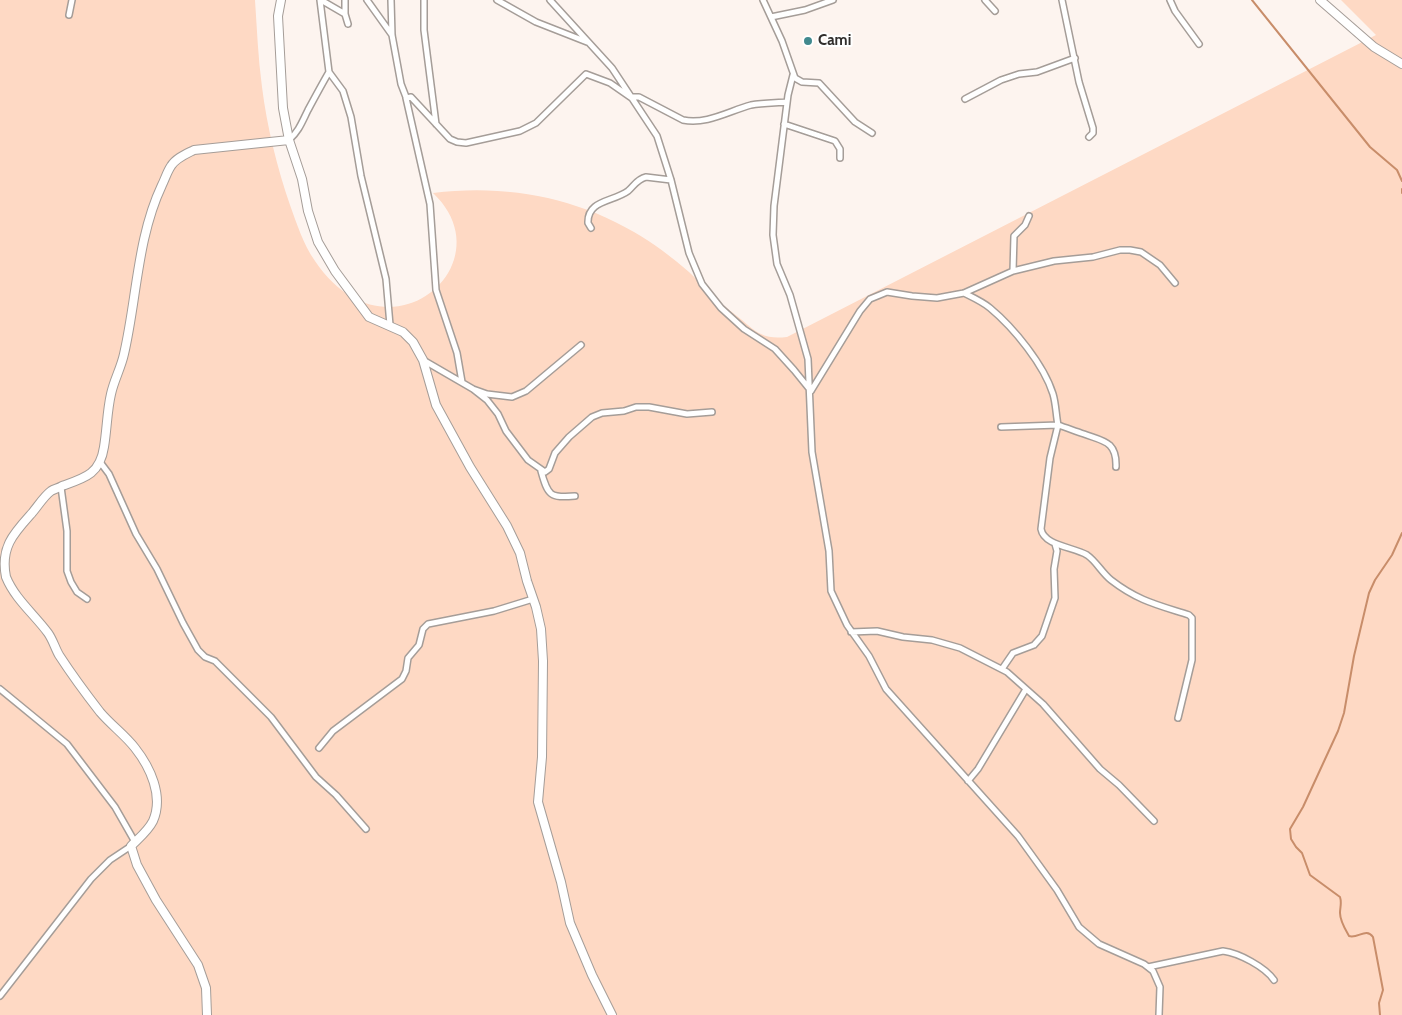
<!DOCTYPE html>
<html>
<head>
<meta charset="utf-8">
<style>
	body { margin:0 }
	canvas { display:block; background:#fdf4ef }
</style>
</head>
<body>
<canvas width="1402" height="1015"></canvas>
<script>
const c = document.querySelector('canvas').getContext('2d');
c.lineJoin = 'round';
function paint(path, color) { c.fillStyle = color; c.fill(path, 'evenodd'); }
function strokePath(path, color, width, dash) { c.strokeStyle = color; c.lineWidth = width; c.lineCap = dash ? 'butt' : 'round'; c.setLineDash(dash || []); c.stroke(path); }
function label(font, color, halo, rows, align = 'center') {
  c.font = font + ' Cabin,sans-serif'; c.lineWidth = 4; c.setLineDash([]); c.textBaseline = 'middle'; c.strokeStyle = halo; c.fillStyle = color; for (const [text, x, y, turn = 0] of rows) {
    c.save(); c.translate(x, y); c.rotate((+turn || 0) * Math.PI / 180); c.textAlign = isNaN(turn) ? turn : align; if (halo) c.strokeText(text, 0, 0); c.fillText(text, 0, 0); c.restore();
  }
}
paint(new Path2D(`
	M0 0H255C257 29 258 58 262 87 267 127 277 167 290 205 297 224 303 244 315 261 387 368 508 264 433 193 502 184 573 196 634 232 653 243 672 257 689 272 706 289 723 306 742 320 748 325 754 331 761 334 769 338 777 338 787 337L1376 35 1341 0H1402V1015H0Z`), '#fed9c4');
strokePath(new Path2D(`
	M1252 0 1370 147 1397 170 1402 181
	M1402 189V193
	M1380 1015 1379 1003 1383 990 1373 937C1366 927 1358 939 1349 936 1345 929 1340 921 1340 913 1340 907 1342 903 1340 897L1310 875 1302 853 1296 847 1291 839 1290 829 1303 807 1338 731 1344 713 1354 656 1369 593 1375 580 1392 555 1402 533`), '#c88d6a', 2);
const street = new Path2D(`
	M320 0 329 72 343 91 351 117 361 176 386 279 390 325
	M321 0 345 14
	M345 0V14L348 24
	M367 0 392 35
	M391 0 392 35 401 84 406 97
	M424 0V30L436 124
	M497 0 536 22 587 42
	M550 0 612 68 657 136 671 180 689 253 702 284 721 308 744 329 775 349 794 370 811 391
	M763 0 782 41 795 78 802 82 819 83 855 122 872 133
	M985 0 995 11
	M1062 0 1079 82 1093 128V133L1089 137
	M1170 0 1175 11 1199 44
	M69 15 72 0
	M771 17 805 10 833 0
	M793 75 788 95 774 206 773 235 777 264 790 295 808 359 812 452 829 551 831 591 847 625 869 656 886 689 1018 836 1057 890 1079 927 1099 944 1144 964 1153 971 1160 987 1159 1015
	M631 97H639L683 120C706 125 729 111 751 105 763 103 775 103 787 102
	M965 99 1001 80 1019 74 1037 72 1075 58
	M784 124 835 141 840 149V158
	M289 140C299 131 302 122 308 110 315 97 322 84 329 72
	M591 228 588 223C587 200 613 202 628 191 634 186 637 179 646 177L671 180
	M1013 271 1014 236 1025 225 1029 216
	M964 293C972 297 983 302 990 308 1014 328 1044 365 1053 394 1056 404 1056 415 1058 425 1067 428 1075 431 1084 434 1103 441 1117 441 1116 467
	M423 360 473 389 487 394 512 397 526 391 581 345
	M462 382 457 353 436 290 430 204 406 98 411 97 450 139 457 142 466 143 520 131 536 123 586 74 610 83 633 99
	M473 389 487 400 498 414 506 431 528 460 545 472 549 469 555 453 569 437 592 417 602 413 624 411 636 407H649L687 414 712 412
	M811 391 860 311 870 299 887 292 912 296 937 298 964 293 1013 271 1054 261 1093 257 1120 250H1130L1141 252 1160 265 1175 283
	M1001 427 1058 425 1050 458 1041 529C1044 546 1074 547 1087 555 1096 561 1102 573 1111 580 1138 601 1158 605 1189 615L1192 618V660L1178 718
	M100 462 109 474 136 534 157 569 183 623 198 650 205 657 215 661 271 717 316 777 336 795 366 829
	M541 471C548 496 550 498 575 496
	M61 487 67 531V571L71 582 77 592 87 599
	M851 632 877 631 903 637 932 640 960 648 1007 672 1043 704 1100 769 1119 785 1154 821
	M1002 669 1013 653 1034 645 1042 636 1055 598 1054 569 1057 551 1055 544
	M0 689 67 744 115 807 135 842
	M319 748 333 731 402 679 406 671 408 658 419 645 423 629 428 624 494 611 533 599
	M968 781 978 769 1026 689
	M1148 967 1223 951C1239 953 1265 967 1274 980
	M0 996 91 879 110 860 131 846`);
const secondary = new Path2D(`
	M281 0 278 16 283 108 289 140 302 179 308 211 318 242 335 271 369 317 403 332 413 342 423 360 436 405 470 467 507 526 520 553 527 581 536 607 541 629 543 661 542 757 538 802 561 882 570 923 592 975 612 1015
	M1320 0 1374 47 1402 64
	M207 1015 206 988 198 965 156 900 137 865 131 846C139 838 148 831 153 821 164 796 150 767 135 748 125 735 111 725 100 712 86 694 72 675 59 655 55 648 53 640 48 633 34 614 15 599 6 577 0 547 14 533 32 513 38 506 44 496 51 491 54 489 59 488 62 486 85 478 100 474 104 447 107 429 107 411 111 394 114 380 121 368 124 354 137 298 137 238 162 185 165 179 167 172 171 166 176 158 186 154 194 150L289 140`);
strokePath(street, '#a59d98', 8);
strokePath(secondary, '#a59d98', 10);
strokePath(street, '#fff', 5);
strokePath(secondary, '#fff', 8);
for (const [x, y, r, color] of [
	[808,41,5,"#41898e"]
]) { const dot = new Path2D(); dot.arc(x, y, r, 0, 2 * Math.PI); c.fillStyle = color; c.fill(dot); strokePath(dot, '#fff', 2); }
label('bold 15px', '#302d2b', '#fff', [
	["Cami",818,41]
], 'left');
</script>
</body>
</html>
